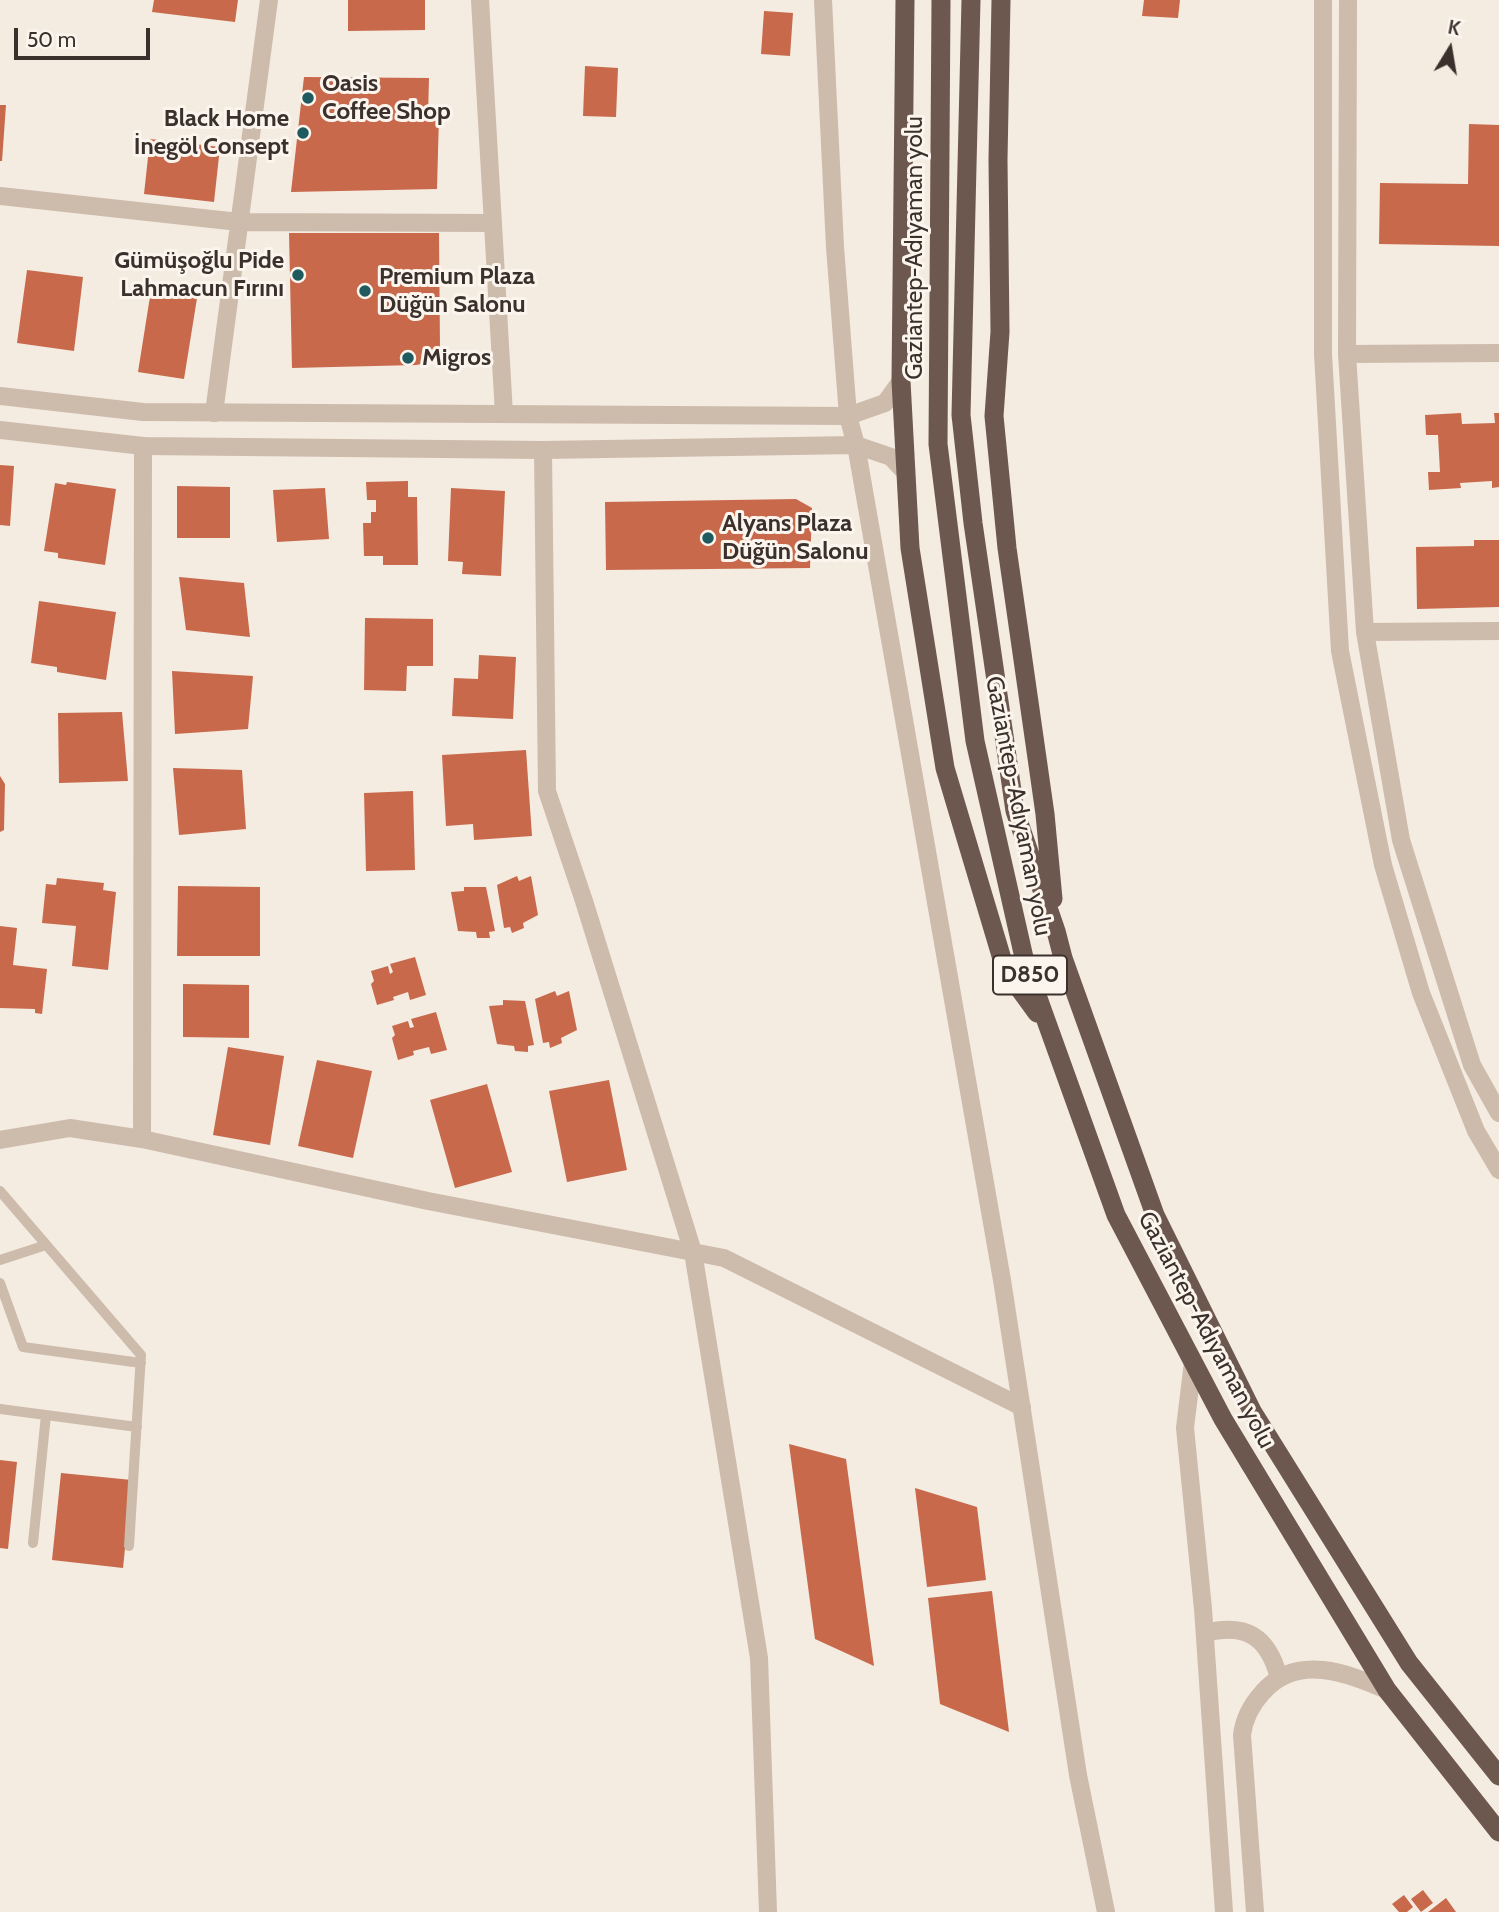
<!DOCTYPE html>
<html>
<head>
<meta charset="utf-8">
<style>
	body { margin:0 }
	#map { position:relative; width:1499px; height:1912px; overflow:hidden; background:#f4ebe1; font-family:Cabin,sans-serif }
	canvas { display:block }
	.north { position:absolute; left:1415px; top:14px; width:70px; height:70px; -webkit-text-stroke:5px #fbf5ee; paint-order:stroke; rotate:11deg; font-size:19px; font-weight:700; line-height:28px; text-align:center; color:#3b302b }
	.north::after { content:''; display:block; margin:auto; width:24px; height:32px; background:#3b302b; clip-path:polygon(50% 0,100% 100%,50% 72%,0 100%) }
	.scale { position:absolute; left:14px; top:28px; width:136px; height:32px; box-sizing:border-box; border:4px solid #3b302b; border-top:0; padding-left:9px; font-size:21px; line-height:24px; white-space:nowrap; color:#3b302b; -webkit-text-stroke:5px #fbf5ee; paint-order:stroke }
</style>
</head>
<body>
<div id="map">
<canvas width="1499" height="1912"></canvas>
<div class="north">K</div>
<div class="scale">50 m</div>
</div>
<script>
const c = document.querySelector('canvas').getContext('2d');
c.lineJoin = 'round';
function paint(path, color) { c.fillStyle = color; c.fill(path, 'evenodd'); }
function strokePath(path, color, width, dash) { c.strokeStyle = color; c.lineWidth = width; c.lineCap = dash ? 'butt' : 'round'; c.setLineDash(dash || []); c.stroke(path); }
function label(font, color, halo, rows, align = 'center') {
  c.font = font + ' Cabin,sans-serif'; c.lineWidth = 6; c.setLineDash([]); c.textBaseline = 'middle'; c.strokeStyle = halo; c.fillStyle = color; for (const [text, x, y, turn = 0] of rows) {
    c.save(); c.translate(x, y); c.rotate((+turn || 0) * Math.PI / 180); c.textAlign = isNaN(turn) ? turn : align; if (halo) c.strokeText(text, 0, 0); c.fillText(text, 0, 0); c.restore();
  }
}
paint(new Path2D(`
	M154 0H238L235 22 152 12Z
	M348 0H425V30L348 31Z
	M1144 0H1180L1178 18 1142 16Z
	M764 11 793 13 790 56 761 54Z
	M585 66 618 68 616 117 583 116Z
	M304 77 429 78 428 116H439L437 189 291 192Z
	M0 105H6L2 161H0Z
	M1469 124 1499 125V246L1379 244 1380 183 1468 184Z
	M150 139 220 147 214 202 144 194Z
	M289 233H439L440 349 435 357 427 363 416 365 292 368Z
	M27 270 83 277 74 351 17 343Z
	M152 284 198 292 184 379 138 372Z
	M1461 413 1462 424 1495 423 1494 413H1499V487L1492 488V481L1460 483 1461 488 1429 490 1428 472H1440L1438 435H1426L1425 415Z
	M0 465 14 466 10 526 0 525Z
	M408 481V497H417L418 565H383V556H364L363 523H371V512H376V500H367L366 482Z
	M67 482 116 489 105 565 58 558V553L44 551 55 483 66 485Z
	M177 486 230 487V538H177Z
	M325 488 329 539 277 542 273 490Z
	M451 488 505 491 501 576 462 574 463 562 448 561Z
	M796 499 812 508 810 568 606 570 605 502Z
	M1474 540H1499V607L1417 609 1416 547 1474 546Z
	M179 577 244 583 250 637 186 630Z
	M39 601 116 612 106 680 57 672V667L31 663Z
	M365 618 433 619V666H407L406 691 364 690Z
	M479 655 516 657 513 719 452 716 454 678 478 679Z
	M172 671 253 676 248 729 175 734Z
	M122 712 128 781 59 783 58 713Z
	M526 750 532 836 474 840 473 824 446 826 442 755Z
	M173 768 242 770 246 829 179 835Z
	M0 776 5 784 4 830 0 832Z
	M413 791 415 870 366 871 364 793Z
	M517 876 519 881 531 876 538 915 523 923 524 928 512 933 510 927 504 928 497 885Z
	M57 878 104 883 103 890 116 892 108 970 72 966 76 926 42 923 46 884 56 885Z
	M178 886 260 887V956H177Z
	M464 887H486L495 931 489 932 490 938H477L476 932 458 931 451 892 464 891Z
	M0 926 17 928 13 965 47 969 42 1014 35 1013V1009L0 1008Z
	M415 957 426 995 410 1000 408 992 393 997 394 1000 377 1005 371 984 374 981 371 971 388 966 390 974 393 972 390 964Z
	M183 984 249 985V1038L183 1037Z
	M555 991 557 996 569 991 577 1030 561 1038 562 1043 550 1048 549 1042 543 1043 535 999Z
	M503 1000 525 1001 534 1045 528 1046V1052L515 1051 514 1046 497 1044 489 1006 503 1005Z
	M436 1012 447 1050 431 1054 429 1047 413 1051 414 1055 398 1060 392 1038 395 1035 392 1026 408 1021 410 1028 414 1027 411 1019Z
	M228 1047 284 1056 270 1145 213 1135Z
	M317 1060 372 1071 353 1158 298 1146Z
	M609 1080 627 1170 567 1182 549 1091Z
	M487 1084 512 1172 455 1188 430 1100Z
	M789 1444 846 1459 874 1666 815 1639Z
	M0 1460 17 1462 8 1549 0 1548Z
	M61 1473 132 1480 123 1568 52 1560Z
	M915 1488 977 1507 986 1580 927 1587Z
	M992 1591 1009 1732 940 1704 928 1598Z
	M1423 1890 1433 1903 1421 1912 1411 1899Z
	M1404 1895 1413 1907 1407 1912H1399L1392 1904Z
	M1446 1898 1456 1912H1428Z`), '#c8694b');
strokePath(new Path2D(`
	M0 1191 141 1355 129 1546
	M0 1260 46 1245
	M0 1283 23 1347 141 1363
	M0 1409 137 1427
	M33 1543 46 1415`), '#cdbbac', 10);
strokePath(new Path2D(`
	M480 0 504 414
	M823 0 835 247 848 416 856 445 1002 1280 1078 1775 1106 1912
	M1323 0V354L1340 651 1383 865 1421 993 1476 1131 1499 1170
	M1348 0 1347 354 1365 632 1401 840 1472 1065 1499 1113
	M0 196 239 222 493 223
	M1347 354 1499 353
	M214 413 269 0
	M543 450 547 791 584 901 693 1252 759 1658 768 1912
	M1365 632 1499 631
	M142 1139 143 446
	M0 1140 70 1128 142 1139 428 1201 724 1258 1022 1407`), '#cdbbac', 18);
strokePath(new Path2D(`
	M0 396 143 412 848 416 885 403 901 381
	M0 430 143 446 543 450 856 445 891 457 906 473
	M1193 1362 1185 1428 1203 1609 1224 1912
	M1205 1633C1246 1623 1268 1636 1279 1678
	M1255 1912 1242 1735C1244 1718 1251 1705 1263 1692 1297 1653 1347 1673 1387 1690`), '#cdbbac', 18);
strokePath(new Path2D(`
	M905 0 901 381 910 548 945 768 1005 969 1037 1013
	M941 0 938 444 975 741 1025 962 1116 1215 1223 1419 1387 1690 1499 1832
	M971 0 961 415 973 523 1015 811 1056 931 1063 958 1155 1215 1252 1411 1409 1663 1499 1776
	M1001 0 998 160 1000 332 994 416 1007 548 1045 814 1053 899`), '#6c584f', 19);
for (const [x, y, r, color] of [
	[308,98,7,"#1f5a5e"],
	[303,133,7,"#1f5a5e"],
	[298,275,7,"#1f5a5e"],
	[365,291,7,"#1f5a5e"],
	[408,358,7,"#1f5a5e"],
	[708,538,7,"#1f5a5e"]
]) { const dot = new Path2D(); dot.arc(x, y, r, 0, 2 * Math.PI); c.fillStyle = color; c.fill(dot); strokePath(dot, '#fbf5ee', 2.5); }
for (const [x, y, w] of [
	[1030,975,74]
]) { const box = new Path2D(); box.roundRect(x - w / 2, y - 19.5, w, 39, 5); c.fillStyle = '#fbf5ee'; c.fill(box); strokePath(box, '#3b302b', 2); }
label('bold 23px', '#3b302b', null, [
	["D850",1030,975]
]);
label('bold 24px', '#3b302b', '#fbf5ee', [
	["Oasis",322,84],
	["Coffee Shop",322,112],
	["Black Home",289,119,"right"],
	["İnegöl Consept",289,147,"right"],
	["Gümüşoğlu Pide",284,261,"right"],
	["Lahmacun Fırını",284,289,"right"],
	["Premium Plaza",379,277],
	["Düğün Salonu",379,305],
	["Migros",422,358],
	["Alyans Plaza",722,524],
	["Düğün Salonu",722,552]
], 'left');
label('24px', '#3b302b', '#fbf5ee', [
	["Gaziantep-Adıyaman yolu",915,248,-90],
	["Gaziantep-Adıyaman yolu",1018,806,79],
	["Gaziantep-Adıyaman yolu",1206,1330,62]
]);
</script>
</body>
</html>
